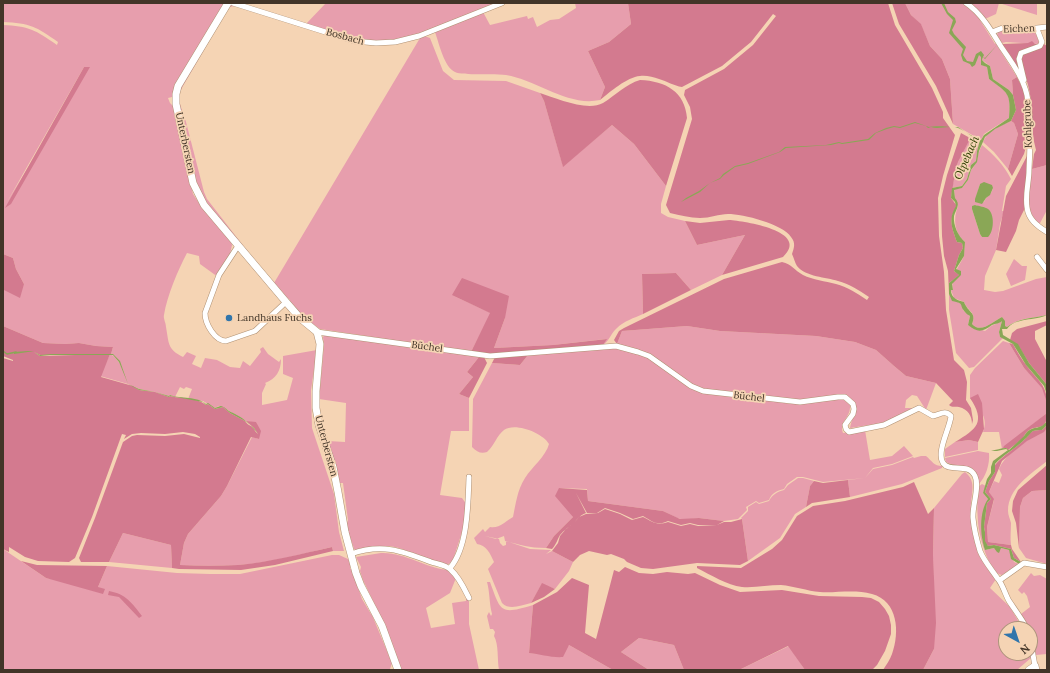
<!DOCTYPE html>
<html>
<head>
<meta charset="utf-8">
<style>
	body { margin:0 }
	#map { position:relative; width:1050px; height:673px; overflow:hidden; background:#f5d4b4; font-family:Lora,serif }
	canvas { display:block }
	.frame { position:absolute; inset:0; border:4px solid #423528; pointer-events:none }
	.north { position:absolute; left:998px; top:621px; width:40px; height:40px; box-sizing:border-box; background:#f5d4b4; border:1px solid #ad947c; border-radius:50%; rotate:140deg; font-size:11px; font-weight:700; line-height:16px; text-align:center; color:#423528 }
	.north::after { content:''; display:block; margin:auto; width:14px; height:18px; background:#3175ab; clip-path:polygon(50% 0,100% 100%,50% 72%,0 100%) }
</style>
</head>
<body>
<div id="map">
<canvas width="1050" height="673"></canvas>
<div class="frame"></div>
<div class="north">N</div>
</div>
<script>
const c = document.querySelector('canvas').getContext('2d');
c.lineJoin = 'round';
function paint(path, color) { c.fillStyle = color; c.fill(path, 'evenodd'); }
function strokePath(path, color, width, dash) { c.strokeStyle = color; c.lineWidth = width; c.lineCap = dash ? 'butt' : 'round'; c.setLineDash(dash || []); c.stroke(path); }
function label(font, color, halo, rows, align = 'center') {
  c.font = font + ' Lora,serif'; c.lineWidth = 3.5; c.setLineDash([]); c.textBaseline = 'middle'; c.strokeStyle = halo; c.fillStyle = color; for (const [text, x, y, turn = 0] of rows) {
    c.save(); c.translate(x, y); c.rotate((+turn || 0) * Math.PI / 180); c.textAlign = isNaN(turn) ? turn : align; if (halo) c.strokeText(text, 0, 0); c.fillText(text, 0, 0); c.restore();
  }
}
paint(new Path2D(`
	M3 3H225L175 85 172 97 168 98 170 103 174 107 193 194 199 203 231 241 232 245 230 254 218 277 200 264 199 256 187 253C178 270 167 296 164 315 163 318 166 323 166 327 169 343 167 349 183 357L187 352 196 356 192 364 201 368 205 358 217 360 230 367 240 368 243 361 250 366 261 352 260 349 263 347 268 354 279 362 281 359C281 371 276 379 265 383L266 384 262 393V405L287 400 293 378 283 374V356L317 350 311 390 312 428 334 494 339 532 344 551H333L332 547C301 554 270 563 238 565 219 566 199 566 180 565L184 543 188 534 221 496 227 486 252 437 259 439 256 422C253 422 249 422 246 421 236 417 229 409 219 406L215 408 203 401 188 399 192 389 186 387 184 389 180 387 175 397 170 395 169 396 155 392 139 389 128 384C124 374 121 358 111 354L113 347 96 346 79 343 65 344 43 343 3 326 4 290 24 284 16 269 13 258 3 254V25C28 26 36 30 57 45L58 42C37 27 30 23 3 22ZM84 67H89L7 202Z
	M326 3H496C457 17 420 41 377 42 353 42 328 32 305 25Z
	M575 3 587 4 628 3 631 24 609 42 588 51 605 87 600 100C568 107 537 80 506 75 495 73 463 76 455 72 444 67 439 43 435 32L483 12 490 25 527 16 528 19 533 17 537 27 550 20 559 19 576 8Z
	M905 3H962L971 9 978 17 995 44 997 43 996 44 1017 77 1012 80 1013 95 1009 90 993 79 990 66 982 60 983 57 981 56 982 65 987 67 989 79C1009 93 1011 93 1009 118L984 134 981 140 953 124 950 79 942 59 930 46 921 25 911 15Z
	M970 3H1037V15L999 3 996 14 985 19Z
	M231 5 235 6 229 7 183 86 180 92 179 101 186 122 204 192 207 199 245 248 274 283 420 38 424 36 430 38 443 71 454 80 506 81 540 93 544 101 563 166 612 125 634 144 666 186 661 204V213L668 217 685 221 697 245 745 235 722 275 691 290 676 273 642 274 643 314C634 318 624 321 617 328 611 333 610 340 603 345L606 339 553 345 494 348 505 318 452 295 491 313 471 352 320 329 303 317 290 303V300L286 297 214 213 198 189 178 105 179 90 229 6Z
	M1005 30C1010 31 1033 31 1035 33 1037 35 1038 40 1039 42L1038 44 1006 42 1002 43 997 35 998 32Z
	M1011 121 1014 123 1018 134 1008 169 994 152 983 142C987 131 1000 126 1011 121Z
	M970 138 979 143 977 151 976 161 971 165 967 179 962 186 952 188 958 162Z
	M982 145C994 155 1004 165 1011 179L1006 186 1002 211H1004L1000 224 996 250 985 276 984 290 995 292 1003 291 1036 279 1047 277V315C1034 318 1017 318 1007 327L1005 326 1002 317C992 322 981 334 972 324 977 312 968 312 964 302L954 298 951 290H953C950 278 958 268 963 258 965 253 964 247 965 242 954 233 953 219 958 206L955 198 954 189 962 188 968 180 971 170C978 164 977 154 982 145ZM980 184 993 188C991 196 986 196 984 202L975 201ZM975 205C998 213 993 218 986 237H982L980 234 972 209Z
	M1047 165V210L1039 225C1023 210 1030 188 1032 169Z
	M1014 259 1022 266H1027L1025 280 1011 286 1006 274Z
	M949 294 951 297 963 305V310L970 316 968 325 985 331 991 326 1002 321 999 332 1000 337 1003 338 974 367 969 368 956 353 949 310Z
	M687 326 720 331 816 336 855 342 876 350 894 366 906 376 936 383 926 410 917 396 912 395 906 400 905 408H914L888 422 850 428C853 414 861 404 844 395L791 401 707 390 694 386 661 362 617 344 622 331Z
	M325 334 479 357 467 372 473 377 459 394 469 398V431H451L440 495 462 498 467 505 463 529 453 560C450 564 448 565 444 564L399 548 390 546 356 550 354 549C352 540 344 528 348 520L343 483H340L328 441 345 442 346 403 319 399 324 345 323 337Z
	M1003 341 1009 343 1024 368 1043 388 1047 403V413L1002 449 999 432H983C989 417 979 409 970 398V375L975 368Z
	M613 348 622 349 648 358 693 389 791 404 843 399 850 405C851 418 839 421 843 433L865 430 870 460 892 456 904 446 913 456 892 464 873 468 865 478 823 482 803 477H797L787 484 784 489C776 491 772 493 769 500L759 503 756 501 746 507 747 510 738 519 724 521 699 518 684 520 677 518 663 511 588 501 587 489 559 488 573 517 554 536 546 548C528 548 522 545 505 541L504 536 496 539 485 536 499 539 500 543 503 546 506 545V541L530 549 551 550 546 554 552 551 573 562 569 571 555 589 542 584 531 603C521 605 510 611 502 603L488 569 494 562C490 553 486 545 477 544L474 538 483 529 485 532 490 527C499 529 506 521 513 517 516 503 517 491 525 478 532 467 546 456 549 444 543 433 515 422 504 430 497 435 494 446 487 452 481 454 477 452 472 447L473 399 492 363 520 365 528 355Z
	M110 354C121 359 124 374 128 384L100 376Z
	M1047 428V461C1031 474 1008 488 1008 511 1008 515 1010 519 1011 523 1011 530 1010 537 1011 545L988 542 987 527 994 500 989 492 994 481 999 483 1002 475 999 469C1004 457 1017 447 1028 440 1035 436 1042 434 1047 428Z
	M969 440 978 442V450L945 457V449L955 442Z
	M978 451 989 453C990 464 986 477 978 485L975 474 946 462 945 458Z
	M921 456H926C932 461 934 466 942 466V468L902 484 850 497 848 480 865 478 873 469 892 465 913 457 914 458Z
	M965 472C978 482 970 496 971 510 973 535 985 557 996 579L990 588 1010 607 1023 629H1006V653H1030V650L1032 657 1017 670H923L934 649 933 556 934 508 962 474Z
	M798 478H803L814 481 810 486 806 507 795 514 780 538 748 561 742 519 741 518 748 511V507L756 502 759 504 769 501C773 494 777 492 784 490L788 485Z
	M982 484 986 486 983 493 988 499C983 516 979 532 985 550L994 548 997 550 1001 548 1009 550 1014 562 1019 564 1002 575C989 574 978 533 978 521 977 510 977 498 978 487Z
	M1047 490V564L1026 558 1019 548 1020 507 1023 498 1032 491Z
	M123 533 171 545 172 568 109 562Z
	M3 549 46 578 98 587 107 566 177 573 210 574H240L332 555H339L348 559 351 565 350 566V569H352L362 599 371 614 372 615 392 663 390 669 386 670H3Z
	M381 553C405 552 425 568 448 570L456 578 450 593 426 608 431 628 455 624 452 603 466 601V594L469 602V624L479 670H400L384 624 363 580 360 571 361 567 356 557Z
	M1031 573 1034 576 1040 575 1047 579V654L1036 655 1030 629H1029L1021 614 1030 607 1027 596 1024 592 1022 594 1018 590Z
	M487 582H490C501 612 500 615 533 605L529 653 544 654 556 657 569 645 613 670H499C497 659 499 645 494 636L495 632 493 629H490L487 616 489 612 491 616 492 614C489 603 490 593 487 582Z
	M639 638 674 645 684 670H649L621 652Z
	M789 646 805 670H739Z`), '#e79ead');
paint(new Path2D(`
	M628 3H888L895 25 932 88 943 112V118L955 135 943 176 938 198 939 236 944 272 946 310 954 360 964 370 967 382 966 400 971 408 973 420 972 424C972 416 968 409 959 407 954 406 953 408 949 405L953 401 936 383 906 376 894 366 876 350 855 342 816 336 720 331 687 326 622 331 617 344 614 340 619 331 624 328 724 279 782 262C792 264 794 270 803 275 813 280 825 281 836 284 847 287 857 293 867 300L869 297C859 290 849 284 838 281 826 277 806 277 797 266 795 263 794 258 792 254 794 248 796 243 791 237 783 224 743 214 728 214 719 214 710 218 700 218 690 218 680 215 670 213L666 205 692 119 690 107 684 95 685 90 724 69 753 45 776 16 773 14 751 42 722 66 682 87C674 86 667 81 659 79 653 77 646 75 640 76 627 77 610 92 600 100L605 87 588 51 609 42 631 24Z
	M892 3H905L911 15 921 24 930 46 942 59 950 79 953 124 936 86 899 24Z
	M1032 41 1035 44H1038L1020 52 1016 59 1020 72 1002 44 1028 43Z
	M1044 44 1047 46V165L1032 169 1034 154 1036 150C1030 129 1034 106 1028 85 1026 76 1019 64 1022 55Z
	M84 67H90L11 204 5 208Z
	M1017 77 1024 91 1027 143 1024 154 1012 176 1008 169 1018 134 1014 123 1011 121 1016 110 1013 95 1012 80Z
	M640 80C666 81 685 92 687 118L666 186 634 144 612 125 563 167 544 101 540 93C556 98 587 112 603 103 616 95 626 84 640 80Z
	M961 133 970 138V139L958 162 955 173 951 198 957 206C948 219 952 228 957 242L962 243 963 248 959 255 954 271 959 275 949 283V294L948 271 944 256 942 236 941 199 947 175Z
	M1027 156 1025 208 1019 220 1016 231 1006 252 996 250 1006 196Z
	M729 220C744 221 811 231 783 257L722 275 745 235 697 245 685 221 700 223Z
	M3 254 13 258 16 269 24 284 20 298 4 290 3 292Z
	M676 273 691 290 643 314 642 274Z
	M462 278 509 296 505 318 494 348 553 345 607 339 603 345 491 354 471 352 490 313 452 295Z
	M1047 321V325L1035 331V339L1047 362V385L1029 363 1018 345 1010 340 1012 333 1017 329Z
	M3 326 43 343 65 344 79 343 96 346 113 347 111 354 40 355 34 352 40 356 110 354 101 377 133 386 139 390 155 392 169 397 170 396C181 399 197 397 206 405L208 404 215 409 223 407 230 413 245 421C247 425 251 425 253 428 255 430 255 432 258 434L254 428 246 421 256 422 261 431 259 439 251 437 227 486 221 496 188 534 184 543 180 565C199 566 219 566 238 565 270 562 301 554 332 547L333 551 275 565 241 570 179 569 172 568 171 545 123 533 109 562H81L79 558 95 518 123 442 132 436 137 435 165 436 184 434 200 438V437L195 434 183 432 165 434 141 433 132 434 124 439 126 435 122 434 92 517 75 558 69 562 38 561 25 557 9 547V552L3 549V358L13 361V360L3 356Z
	M1009 343 1013 344C1017 351 1021 359 1027 366 1037 380 1047 384 1047 403L1042 388 1024 368Z
	M528 355 520 365 492 363 495 357Z
	M479 357H484L487 363 469 398 459 394 473 377 467 372Z
	M978 394 982 403 984 429 978 442 969 440 955 442C977 429 986 422 970 398Z
	M1047 413C1047 433 1036 423 1027 432 1025 434 1024 436 1023 438 1019 442 1013 446 1008 450L1006 448H1003L1004 446Z
	M1047 425V428L1044 432 1027 441 1002 461 989 492 994 499 987 527 988 542 1011 545 1012 549 1021 562 1014 558 1011 549 994 545 988 546 984 541 985 532 984 527 987 503 991 499 985 492 989 481 995 472V465C1003 455 1015 449 1024 440 1028 437 1028 434 1033 431 1036 430 1039 430 1042 430Z
	M1047 465V490L1032 491 1023 498 1020 507 1019 548 1016 523 1012 511 1013 501 1018 490Z
	M848 480 850 497 812 503 806 507 810 486 814 481 823 483Z
	M914 482 928 514 934 508 933 556 936 623 934 649 923 670H883C886 665 890 660 892 654 900 632 898 601 872 594 855 589 837 593 820 592 807 591 794 586 781 585 768 585 755 588 742 587 727 585 711 575 697 568V566L741 568 772 549 782 540 797 516 813 506 845 501 903 487Z
	M559 488 587 490 588 501 663 511 680 519 699 518 724 521 717 525H698L690 523 681 525 668 521C657 526 653 522 643 516L633 519 620 513 605 508 597 513H587L576 493 586 513C579 516 579 517 574 523 569 527 564 530 560 535 557 540 557 543 552 549L546 548 554 536 573 517 555 496Z
	M605 509 620 514 632 520 643 517C653 522 657 526 668 522L681 526 690 524 698 526 717 525 724 522H731L742 519 748 561 740 565 697 563 653 569 641 568 627 562 624 559 611 554 607 555 589 551 580 555 573 562 552 551 558 543 560 536 566 529 574 523 579 517 586 514 598 513Z
	M21 561 37 565 107 566 98 587 105 589 103 594 46 578Z
	M625 567 639 573 653 574 667 572 688 574 695 573 720 585 740 592 782 590 819 596 862 597 871 598 879 602 885 609 889 616 891 625V634L885 651 877 665 872 670H805L788 646 739 670H684L674 645 639 638 621 652 649 670H613L569 645 563 657C552 658 540 654 529 653L533 605 557 592 572 578 589 585 585 633 596 639 614 570 619 572Z
	M542 583 555 589 544 597 531 603Z
	M109 591C126 594 132 603 142 616L139 618 119 597 108 595Z`), '#d37a8f');
paint(new Path2D(`
	M941 3H944L948 12 955 18 956 22 952 30 954 34 966 47 963 55 967 61 973 62 976 54 981 51 984 55 983 57 985 58 997 45 985 59 983 57 982 60 985 63 990 66 993 79 1009 90 1013 95 1016 110 1011 121 995 129 985 137 979 151 977 162 971 170 968 180 962 188 954 190 955 198C961 205 956 209 954 216 953 225 958 236 965 242L964 256 956 269 961 271V275L952 284 953 290H951C951 298 957 300 964 302 968 313 977 312 972 324 981 334 992 322 1002 317L1005 321V326L1007 327C1018 318 1034 318 1047 315 1036 321 1015 317 1007 329H1002L1003 335 1018 344 1029 363 1047 385V395L1044 386 1026 365 1013 344 1000 337 999 332 1002 321C999 324 996 323 992 325 982 332 978 333 968 325L970 316C969 315 966 314 965 312 958 304 966 304 952 301L949 294V283L959 275 954 271 959 255 963 248 962 243 957 242C952 228 948 219 956 206L955 202 951 198 952 188 962 186 967 179 971 165 976 161 977 151 980 140C972 137 963 129 955 127H958L976 139 981 140 984 135 1009 118C1011 93 1008 93 989 79L987 67 981 65V57L979 55 975 65 972 67 970 64 963 61 961 55 963 49 949 33 953 20 947 14Z
	M915 122 929 127C932 126 946 126 950 127 943 127 937 129 931 127L928 128 926 126 915 123 900 128 894 127 887 129 876 133 869 140 842 144 839 143 831 145 786 148 780 152 748 164 735 167 724 175 720 179 710 183 700 192 681 202 686 198 699 191 710 183 720 178 723 174 735 166 748 163 779 152 785 147 826 145 839 142 842 143 868 139 875 133 886 128 894 126 900 127Z
	M984 182 992 185 993 188 990 195 986 198 982 204 975 202V199L980 184Z
	M975 205C979 206 985 207 988 209 995 214 994 232 988 237H982L980 234 972 209V206Z
	M28 351 34 352 40 355 51 354H113L120 361 128 384 139 389 155 392 169 396 170 395C181 399 197 396 206 404L208 403 215 408C218 407 219 406 221 406 225 407 226 409 229 411 232 413 232 412 235 414 245 419 252 426 258 434L254 428 245 421 230 413 223 407 215 409 208 404 206 405 203 402 170 396 169 397 155 392 139 390 128 384 119 362 113 355H50L40 356 34 352H28L14 354V352Z
	M1047 421V425L1042 430C1039 430 1036 430 1033 431 1029 434 1028 437 1024 440 1015 449 1003 455 995 464V472L989 481 985 492 991 499 987 503 984 527 985 532V541L988 546 994 545 1011 549 1014 558 1021 562 1019 564 1011 559 1009 550 1001 548 999 553 997 552 994 548 985 550C980 535 979 512 988 499L983 493 987 479 991 473V467L993 461 1008 450 1006 449 997 451H991C996 450 1001 448 1006 448L1009 450C1013 446 1017 443 1021 439 1024 437 1025 434 1027 432 1035 425 1039 431 1047 421Z`), '#8aa756');
strokePath(new Path2D(`
	M3 351 7 354 16 352`), '#8aa756', 1.5);
const street = new Path2D(`
	M233 3 354 41 376 43 395 42 419 36 502 3
	M966 3C981 13 991 30 1000 45 1009 59 1020 72 1025 88 1032 108 1030 148 1029 170 1029 182 1025 194 1027 207 1028 219 1037 226 1047 232
	M992 32 1005 27 1017 30 1047 27
	M1024 80 1019 59 1021 53 1040 46 1042 42 1037 29
	M238 246 219 275 205 313C205 324 215 341 226 341L255 331 286 302
	M1037 257 1047 270
	M317 332 490 356 616 346 638 352 649 356 691 386 703 391 800 402 838 397H845L853 404 854 409 853 414 845 425 846 429 849 432 884 425 919 408 933 416C941 414 945 410 951 416 950 428 936 452 943 463 950 473 968 462 975 476 980 487 972 506 973 518 974 529 977 541 980 551 984 561 992 570 998 579 1003 585 1005 594 1009 601 1015 610 1022 619 1027 629
	M351 554C382 543 402 551 431 562 437 564 446 565 451 570 459 577 464 588 469 598
	M450 568C468 547 468 504 469 477
	M1000 580 1024 563 1047 567
	M1030 638 1035 666`);
const secondary = new Path2D(`
	M228 3 178 86 176 94V104L193 183 204 205 286 302 300 318 317 332 320 344 316 391V408L319 425 333 467 338 492 345 532 356 573 361 586 382 626 398 670
	M1029 670 1035 666 1036 670`);
strokePath(street, '#b09173', 6);
strokePath(secondary, '#b09173', 8);
strokePath(street, '#fff', 5);
strokePath(secondary, '#fff', 7);
for (const [x, y, r, color] of [
	[229,318,4,"#3175ab"]
]) { const dot = new Path2D(); dot.arc(x, y, r, 0, 2 * Math.PI); c.fillStyle = color; c.fill(dot); strokePath(dot, '#f5d4b4', 1.5); }
label('10px', '#423528', '#f5d4b4', [
	["Eichen",1019,29,-2],
	["Bosbach",345,37,15],
	["Kohlgrube",1028,124,-92],
	["Unterbersten",185,143,78],
	["Büchel",427,347,8],
	["Büchel",749,397,7],
	["Unterbersten",326,446,75]
]);
label('10px', '#423528', '#f5d4b4', [
	["Landhaus Fuchs",237,318]
], 'left');
label('italic 11px', '#314305', '#f5d4b4', [
	["Olpebach",967,158,-66]
]);
</script>
</body>
</html>
